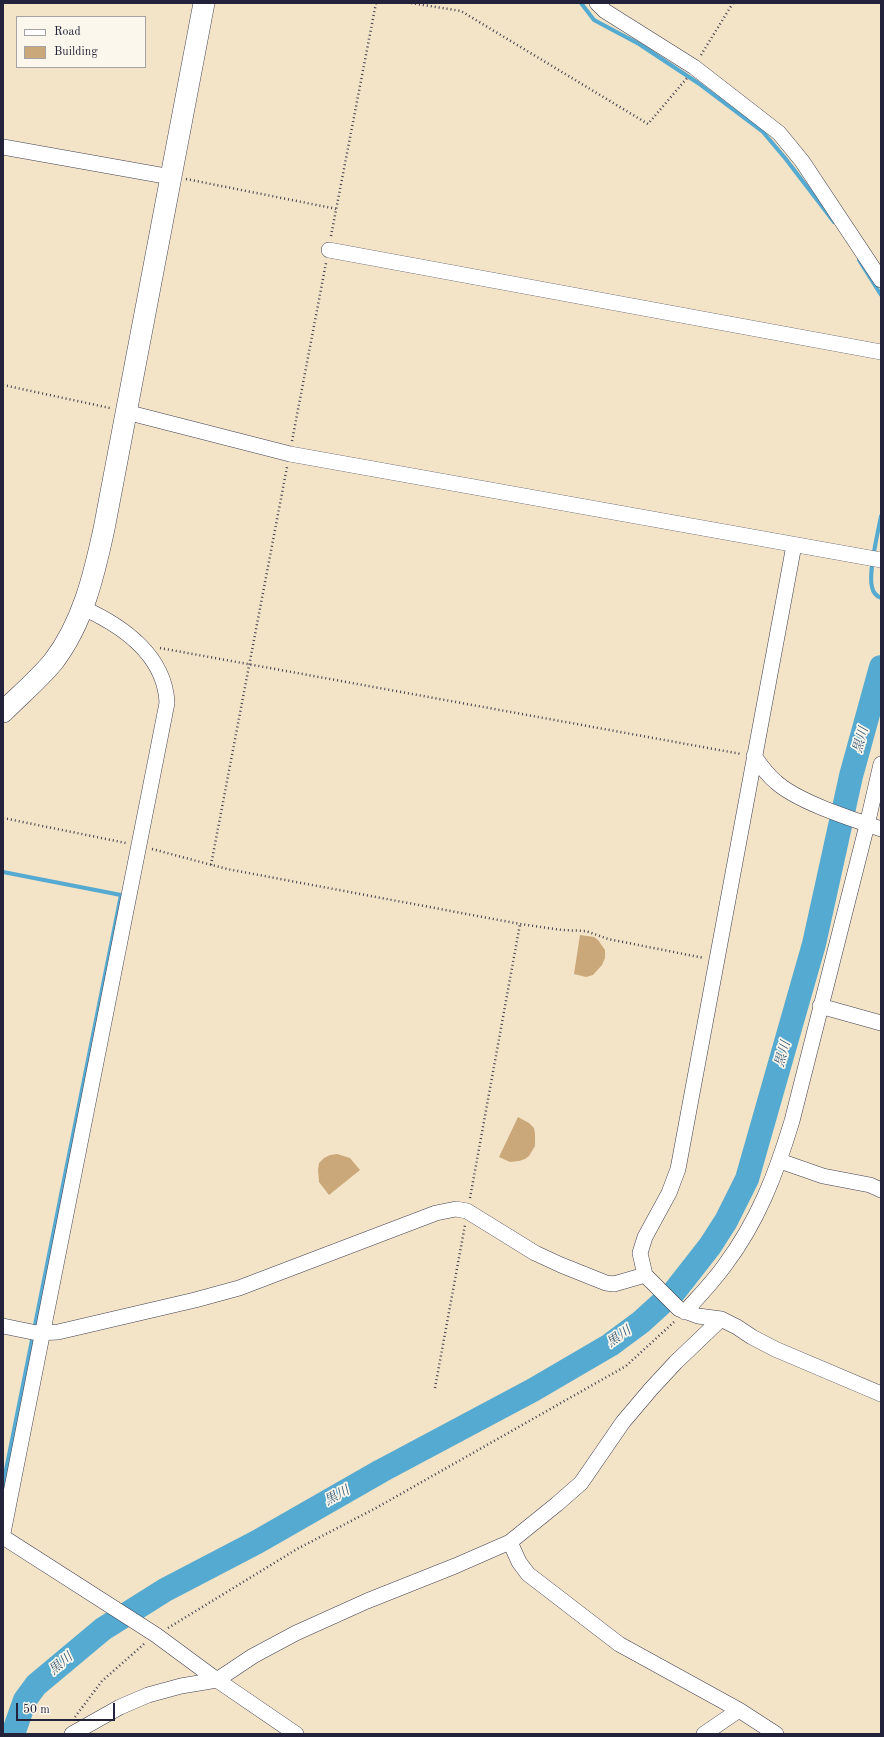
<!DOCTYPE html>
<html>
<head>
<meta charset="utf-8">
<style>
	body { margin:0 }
	#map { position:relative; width:884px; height:1737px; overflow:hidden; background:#f3e3c7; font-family:"Old Standard TT",serif }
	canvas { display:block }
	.frame { position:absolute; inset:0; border:4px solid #22223b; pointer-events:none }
	.legend { position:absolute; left:16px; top:16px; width:130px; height:52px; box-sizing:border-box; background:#fbf7ec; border:1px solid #a4a2a5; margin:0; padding:5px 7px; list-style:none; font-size:12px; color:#22223b }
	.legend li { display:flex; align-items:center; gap:8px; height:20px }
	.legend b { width:20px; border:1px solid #a4a2a5 }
	.scale { position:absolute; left:16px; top:1703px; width:99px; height:18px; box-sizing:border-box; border:2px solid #22223b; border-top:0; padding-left:5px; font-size:12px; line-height:14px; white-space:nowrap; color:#22223b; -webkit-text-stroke:3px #fbf7ec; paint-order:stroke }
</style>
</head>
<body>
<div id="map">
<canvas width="884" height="1737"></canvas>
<div class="frame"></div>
<ul class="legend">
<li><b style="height:5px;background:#fff"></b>Road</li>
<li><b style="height:11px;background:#cba879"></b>Building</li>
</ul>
<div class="scale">50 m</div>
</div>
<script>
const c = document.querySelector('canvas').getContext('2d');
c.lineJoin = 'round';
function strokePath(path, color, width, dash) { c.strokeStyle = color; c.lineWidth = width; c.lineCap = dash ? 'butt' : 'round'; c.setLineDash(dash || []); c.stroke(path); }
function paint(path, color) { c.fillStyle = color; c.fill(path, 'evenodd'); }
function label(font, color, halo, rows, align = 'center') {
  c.font = font + ' "Old Standard TT","Noto Serif JP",serif'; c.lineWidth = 3.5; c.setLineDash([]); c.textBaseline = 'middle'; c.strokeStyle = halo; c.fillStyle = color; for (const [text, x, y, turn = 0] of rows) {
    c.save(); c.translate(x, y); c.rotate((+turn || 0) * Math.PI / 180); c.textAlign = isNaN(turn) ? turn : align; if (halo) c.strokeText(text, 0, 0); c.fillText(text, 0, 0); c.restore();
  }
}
strokePath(new Path2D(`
	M581 3 594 20 639 44 698 83 763 132 785 158 834 222
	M859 260 881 295
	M881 516C878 532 868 573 872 587 873 592 876 596 881 598
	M3 872 121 895 3 1485`), '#54aad0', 4);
strokePath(new Path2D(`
	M13 1734 25 1700 36 1685 103 1629 165 1590 257 1542 381 1471 533 1390 610 1345 641 1322 674 1292 710 1246 726 1221 747 1179 814 944 851 776 881 667`), '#54aad0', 24);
paint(new Path2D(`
	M580 935 594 937 598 940 605 950V958L602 965 593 975 586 977 574 974Z
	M518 1117 529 1123 534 1128 535 1134V1146L529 1156 525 1159 519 1161 510 1162 499 1157Z
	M337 1154 350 1158 360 1170 329 1195 319 1182 318 1170 319 1163 324 1158 330 1155Z`), '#cba879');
const street = new Path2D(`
	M597 3 605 11 694 67 779 133 802 161 881 280
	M3 147 171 177
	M329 250 881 352
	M126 412 290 454 881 560
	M754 756C761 766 767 775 776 782 798 802 852 819 881 829
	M820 1006 881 1023
	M780 1161 823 1176 870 1185 881 1190
	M645 1275 640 1253 645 1237 669 1193 678 1169 794 545
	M685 1312C698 1297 713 1282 725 1265 758 1221 776 1174 792 1121L867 825 881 764
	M3 1326 37 1333 58 1332 195 1300 239 1288 436 1213 456 1209 467 1211 535 1253 561 1265 606 1283 614 1284 645 1275 679 1309 698 1316 721 1319 737 1327 752 1337 775 1349 881 1394
	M3 1533 167 703C165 656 123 626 83 608
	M3 1537 156 1635 217 1680 296 1734
	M510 1542 519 1562 528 1574 619 1644 739 1710 776 1734
	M72 1734 120 1707 148 1695 181 1686 217 1680 253 1656 296 1633 367 1601 455 1566 510 1542 557 1504 581 1483 623 1422 651 1389 676 1362 721 1319
	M704 1734 739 1710`);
const secondary = new Path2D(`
	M3 712C20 695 38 680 53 662 83 623 94 575 104 529L204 3`);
strokePath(street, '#413f50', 16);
strokePath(secondary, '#413f50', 22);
strokePath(new Path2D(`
	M411 3 461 11 648 124 687 78
	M701 55 733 3
	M186 179 337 209
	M331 236 376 3
	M3 385 110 408
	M292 441 326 263
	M160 648 741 754
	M3 818 126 843
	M152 849 227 869 520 924 562 930 586 931 608 939 704 958
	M211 865 287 467
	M470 1198 520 924
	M435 1388 465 1225
	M168 1628 297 1549 376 1508 626 1366 674 1322
	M75 1717 102 1681 144 1644`), '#413f50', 2.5, [1, 3]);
strokePath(street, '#fff', 15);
strokePath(secondary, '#fff', 21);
label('italic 13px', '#365877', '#fbf7ec', [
	["黒川",861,740,-74],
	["黒川",783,1054,-74],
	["黒川",619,1337,-35],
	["黒川",337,1496,-29],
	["黒川",61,1664,-40]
]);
</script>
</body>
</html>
